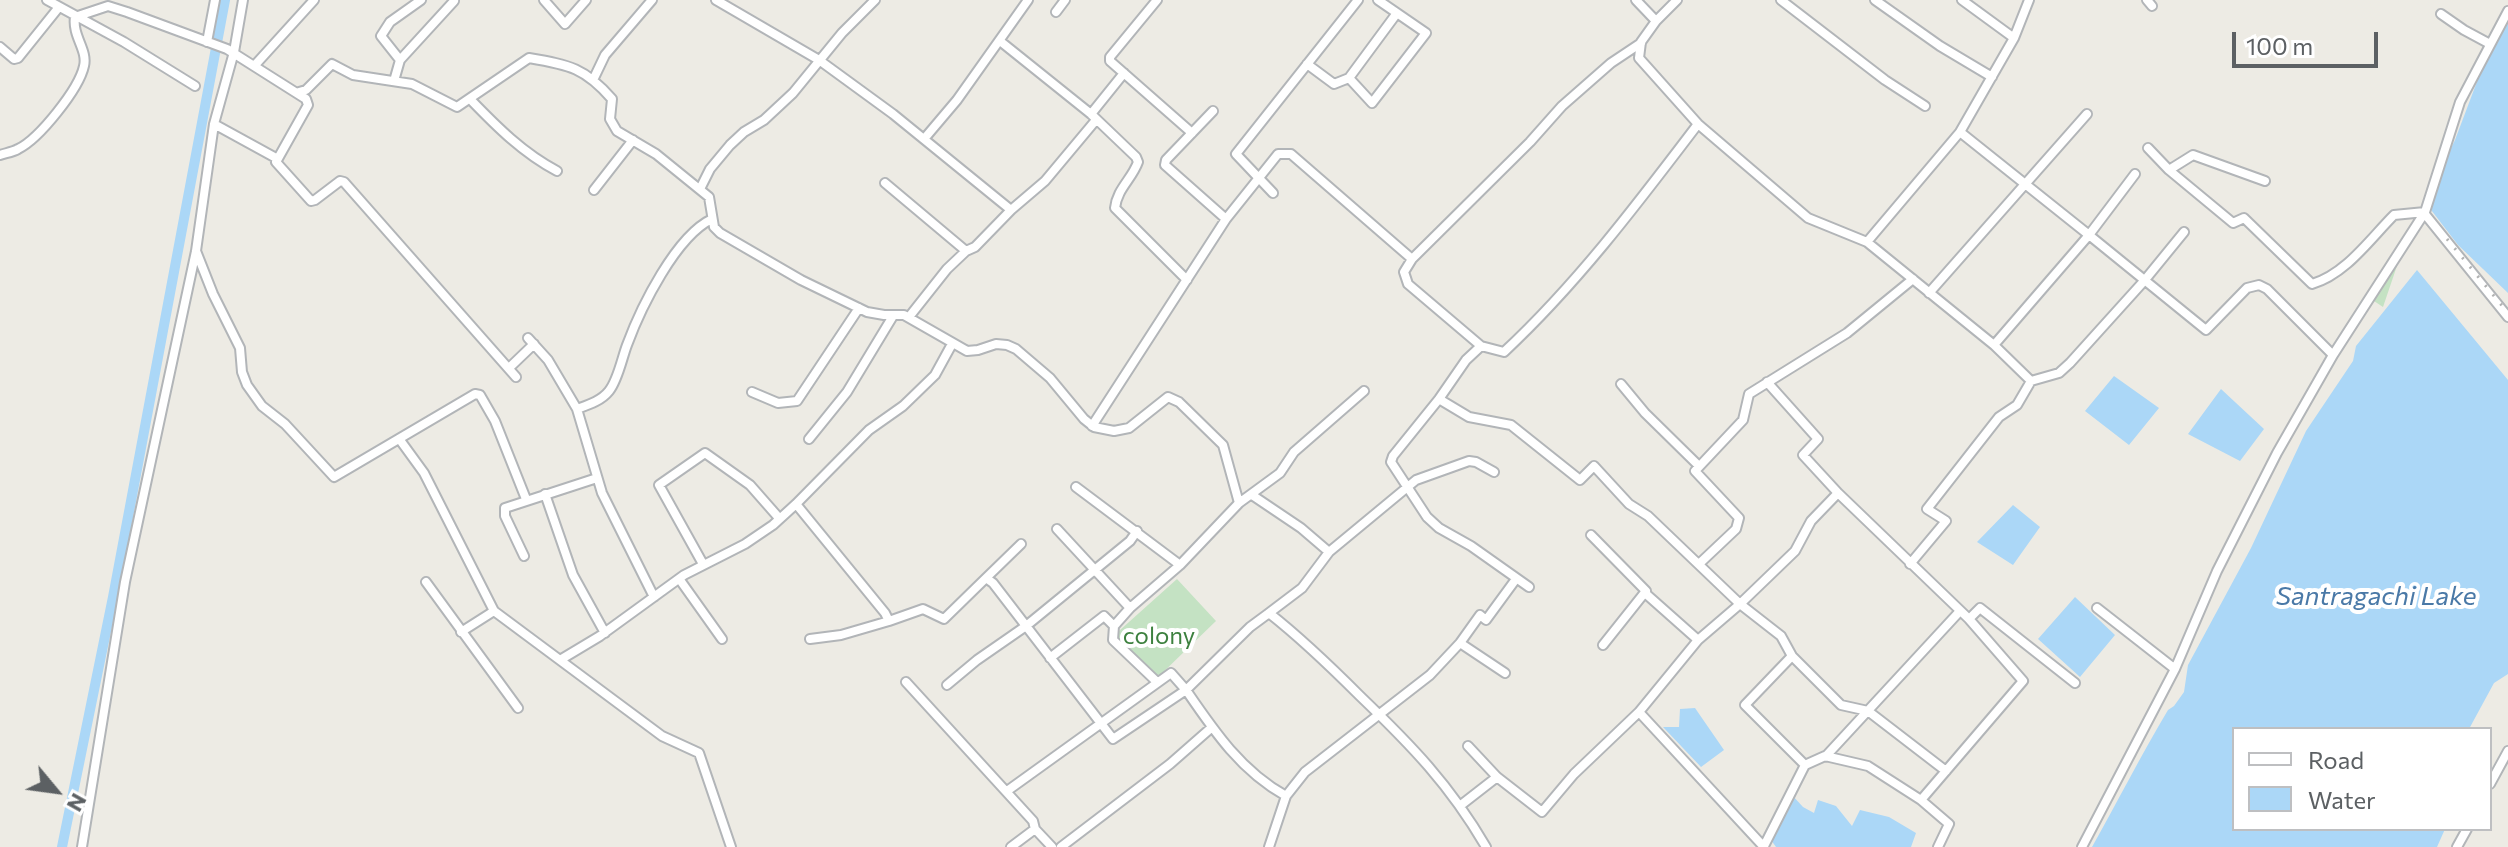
<!DOCTYPE html>
<html>
<head>
<meta charset="utf-8">
<style>
	body { margin:0 }
	#map { position:relative; width:2508px; height:847px; overflow:hidden; background:#edebe4; font-family:Commissioner,sans-serif }
	canvas { display:block }
	.legend { position:absolute; left:2232px; top:727px; width:260px; height:104px; box-sizing:border-box; background:#fff; border:2px solid #bebfc1; margin:0; padding:10px 14px; list-style:none; font-size:24px; color:#5c6063 }
	.legend li { display:flex; align-items:center; gap:16px; height:40px }
	.legend b { width:40px; border:2px solid #bebfc1 }
	.north { position:absolute; left:16px; top:751px; width:80px; height:80px; -webkit-text-stroke:6px #fff; paint-order:stroke; rotate:119deg; font-size:22px; font-weight:700; line-height:32px; text-align:center; color:#5c6063 }
	.north::after { content:''; display:block; margin:auto; width:28px; height:36px; background:#5c6063; clip-path:polygon(50% 0,100% 100%,50% 72%,0 100%) }
	.scale { position:absolute; left:2232px; top:32px; width:146px; height:36px; box-sizing:border-box; border:4px solid #5c6063; border-top:0; padding-left:10px; font-size:24px; line-height:28px; white-space:nowrap; color:#5c6063; -webkit-text-stroke:6px #fff; paint-order:stroke }
</style>
</head>
<body>
<div id="map">
<canvas width="2508" height="847"></canvas>
<ul class="legend">
<li><b style="height:10px;background:#fff"></b>Road</li>
<li><b style="height:22px;background:#abd7f7"></b>Water</li>
</ul>
<div class="north">N</div>
<div class="scale">100 m</div>
</div>
<script>
const c = document.querySelector('canvas').getContext('2d');
c.lineJoin = 'round';
function paint(path, color) { c.fillStyle = color; c.fill(path, 'evenodd'); }
function strokePath(path, color, width, dash) { c.strokeStyle = color; c.lineWidth = width; c.lineCap = dash ? 'butt' : 'round'; c.setLineDash(dash || []); c.stroke(path); }
function label(font, color, halo, rows, align = 'center') {
  c.font = font + ' Commissioner,sans-serif'; c.lineWidth = 8; c.setLineDash([]); c.textBaseline = 'middle'; c.strokeStyle = halo; c.fillStyle = color; for (const [text, x, y, turn = 0] of rows) {
    c.save(); c.translate(x, y); c.rotate((+turn || 0) * Math.PI / 180); c.textAlign = isNaN(turn) ? turn : align; if (halo) c.strokeText(text, 0, 0); c.fillText(text, 0, 0); c.restore();
  }
}
paint(new Path2D(`
	M2400 257 2383 307 2374 301 2387 274Z
	M1177 579 1216 621 1154 681 1110 639Z`), '#c4e2c3');
paint(new Path2D(`
	M2508 16V293L2458 245 2425 202 2455 140 2481 71Z
	M2417 270 2508 380V674L2494 683 2469 729H2234V829H2445L2437 847H2092C2118 801 2141 755 2168 710L2174 706 2184 692 2188 665 2251 548 2306 431 2353 361 2356 346Z
	M2114 376 2159 408 2129 445 2085 411Z
	M2221 389 2264 429 2240 461 2188 434Z
	M2013 505 2040 527 2013 565 1977 542Z
	M2075 597 2115 635 2080 677 2038 639Z
	M1695 708 1724 750 1701 767 1663 727H1679L1680 709Z
	M1792 795 1803 807 1814 813 1818 800 1836 806 1852 826 1860 810 1889 817 1916 833 1911 847H1776L1766 833Z`), '#abd7f7');
strokePath(new Path2D(`
	M62 847 113 597 225 0`), '#abd7f7', 10);
const minor = new Path2D(`
	M47 0 124 42 195 86
	M544 0 565 24 586 0
	M716 0 819 60 893 114 1011 210
	M1157 0 1110 57V61L1192 133
	M1636 0 1656 21 1641 42 1639 58 1698 124 1808 218 1867 242 1994 345 2089 235 2206 330 2247 288 2259 285 2267 289 2333 355
	M1781 0 1885 80 1925 106
	M1875 0 1940 46 1992 77
	M1962 0 2014 38
	M2147 0 2152 6
	M1056 12 1065 0
	M2441 14 2464 30 2490 44
	M1656 21 1677 0
	M1000 41 1091 114 1136 157 1138 162C1132 179 1117 189 1115 208L1187 280
	M207 42 215 0
	M1641 43 1611 63 1562 106 1530 142 1412 259 1404 272 1408 284 1481 346 1504 352C1577 284 1638 203 1698 124
	M0 47 14 59 18 58 59 7
	M400 60 381 36 390 22 421 0
	M1307 64 1334 84 1349 78 1372 103 1426 33 1378 0
	M255 65 314 0
	M594 78 605 55 652 0
	M1349 78 1397 13
	M394 81 400 60 454 1
	M299 92 306 90 332 64 353 75 412 84 457 107 529 58C570 65 585 68 612 99L610 119 617 131 656 154 709 197 714 227 720 233 801 280 867 312 884 315H904L967 351 978 350 996 344 1007 345 1016 349 1050 378 1084 419 1094 427 1114 431 1129 428 1168 397 1179 402 1223 445 1239 503
	M470 99C497 127 523 153 557 171
	M1213 111 1166 160 1165 165 1226 219
	M1091 114 1124 73
	M214 124 276 158
	M1960 132 2014 38 2029 0
	M924 139 957 100 1028 0
	M2148 148 2169 170
	M0 155C6 153 13 152 18 149 39 139 79 89 84 66 88 50 72 36 75 17L108 6 127 12 227 49 306 99 308 105 276 162 311 201 315 200 340 181 344 182 516 377
	M2265 181 2193 155 2169 170 2233 223 2244 218 2312 284C2346 274 2370 239 2394 215L2425 212
	M885 183 966 251
	M700 189 710 169 730 145 744 132 764 120 793 93 842 33 875 0
	M594 190 633 140
	M1273 193 1236 154 1358 0
	M2424 213 2508 317
	M1867 242 1960 132 2089 235 2135 174
	M196 251 213 294 240 348 242 372 247 385 262 406 285 424 334 477 475 394 480 395 495 421 526 499
	M1929 293 2087 114
	M909 317 947 269 966 251 975 247 1011 210 1045 181 1096 120
	M528 338 548 360 577 409 602 493 654 597
	M1994 345 2031 381
	M1481 346 1466 360 1439 399 1393 456 1391 462 1427 517 1439 528 1471 546 1529 587
	M509 368 534 344
	M1767 382 1818 439 1803 455 1838 493 1969 619 2023 681 1921 800
	M1621 384 1645 413 1699 466
	M752 392 778 403 797 401 859 308
	M1439 399 1469 417 1511 425 1580 480 1594 466 1629 504 1648 516 1740 604 1781 636 1792 656
	M577 409C588 405 601 401 609 391 618 380 622 358 627 345 641 307 676 236 712 219
	M1092 426 1226 219 1278 154H1291L1412 259
	M809 439 847 392 893 316
	M400 440 424 473 494 611 662 736 699 753 731 847
	M1076 487 1180 565
	M545 494 573 575 605 633
	M1252 495 1301 528 1329 552
	M796 504 885 613 889 621 841 635 810 639
	M1057 529 1130 608
	M1591 535 1646 591 1603 645
	M524 556 505 516V508L597 478
	M1700 563 1736 529 1739 518 1695 471 1743 420 1749 394 1847 333 1913 279
	M703 564 659 485 705 453 750 485 779 518
	M1910 564 1946 521 1927 509 1999 417 2017 405 2031 381 2059 373 2070 363 2144 281 2184 232
	M986 578 1021 544
	M680 580 722 639
	M426 582 518 708
	M1645 593 1698 640
	M2097 608 2175 669
	M1969 619 1980 608 2075 683
	M889 621 923 609 944 619 986 578 993 583 1113 739 1186 690C1214 731 1241 771 1286 796
	M461 632 494 611
	M1460 643 1505 673
	M1050 658 1104 616 1114 626
	M560 660 600 636 684 575 745 544 773 525 796 504 869 430 903 406 935 375 952 344
	M906 682 1033 821 1035 829 1052 847
	M1157 682 1113 640 1114 626 1130 608 1180 565 1239 503 1280 473 1294 452 1364 391
	M947 685 977 660 1026 626 1130 541 1137 531
	M1639 712 1764 847
	M1468 746 1497 777 1542 812 1574 774 1639 712 1698 640 1740 604 1795 551 1811 521 1838 493
	M1826 756 1960 611
	M1805 765 1745 705 1792 656 1841 705 1868 711 1946 771
	M2490 784 2508 751
	M1007 791 1171 673 1186 690 1250 627 1269 613
	M1461 805 1497 777
	M1764 846 1805 765 1825 756 1868 766 1921 800 1949 824 1938 847
	M82 847 125 582 196 251 214 124 234 52 243 0
	M1011 847 1035 829
	M1061 847 1170 764 1211 728
	M1269 847 1286 796 1305 772 1430 675 1460 643 1480 615 1486 620 1516 579
	M1486 847C1450 785 1411 745 1360 696 1331 667 1302 639 1269 613L1302 588 1329 552 1416 480 1469 461 1476 462 1494 472
	M2082 847 2175 669 2217 571 2277 453 2333 355 2425 212 2460 102 2508 11
	M2457 847 2467 829`);
strokePath(minor, '#b2b5b8', 12);
strokePath(minor, '#fff', 8);
strokePath(new Path2D(`
	M2447 239 2508 313`), '#b2b3b3', 3, [2, 10]);
label('24px', '#3d813f', '#fff', [
	["colony",1159,636]
]);
label('italic 26px', '#4a79a7', '#fff', [
	["Santragachi Lake",2376,596]
]);
</script>
</body>
</html>
